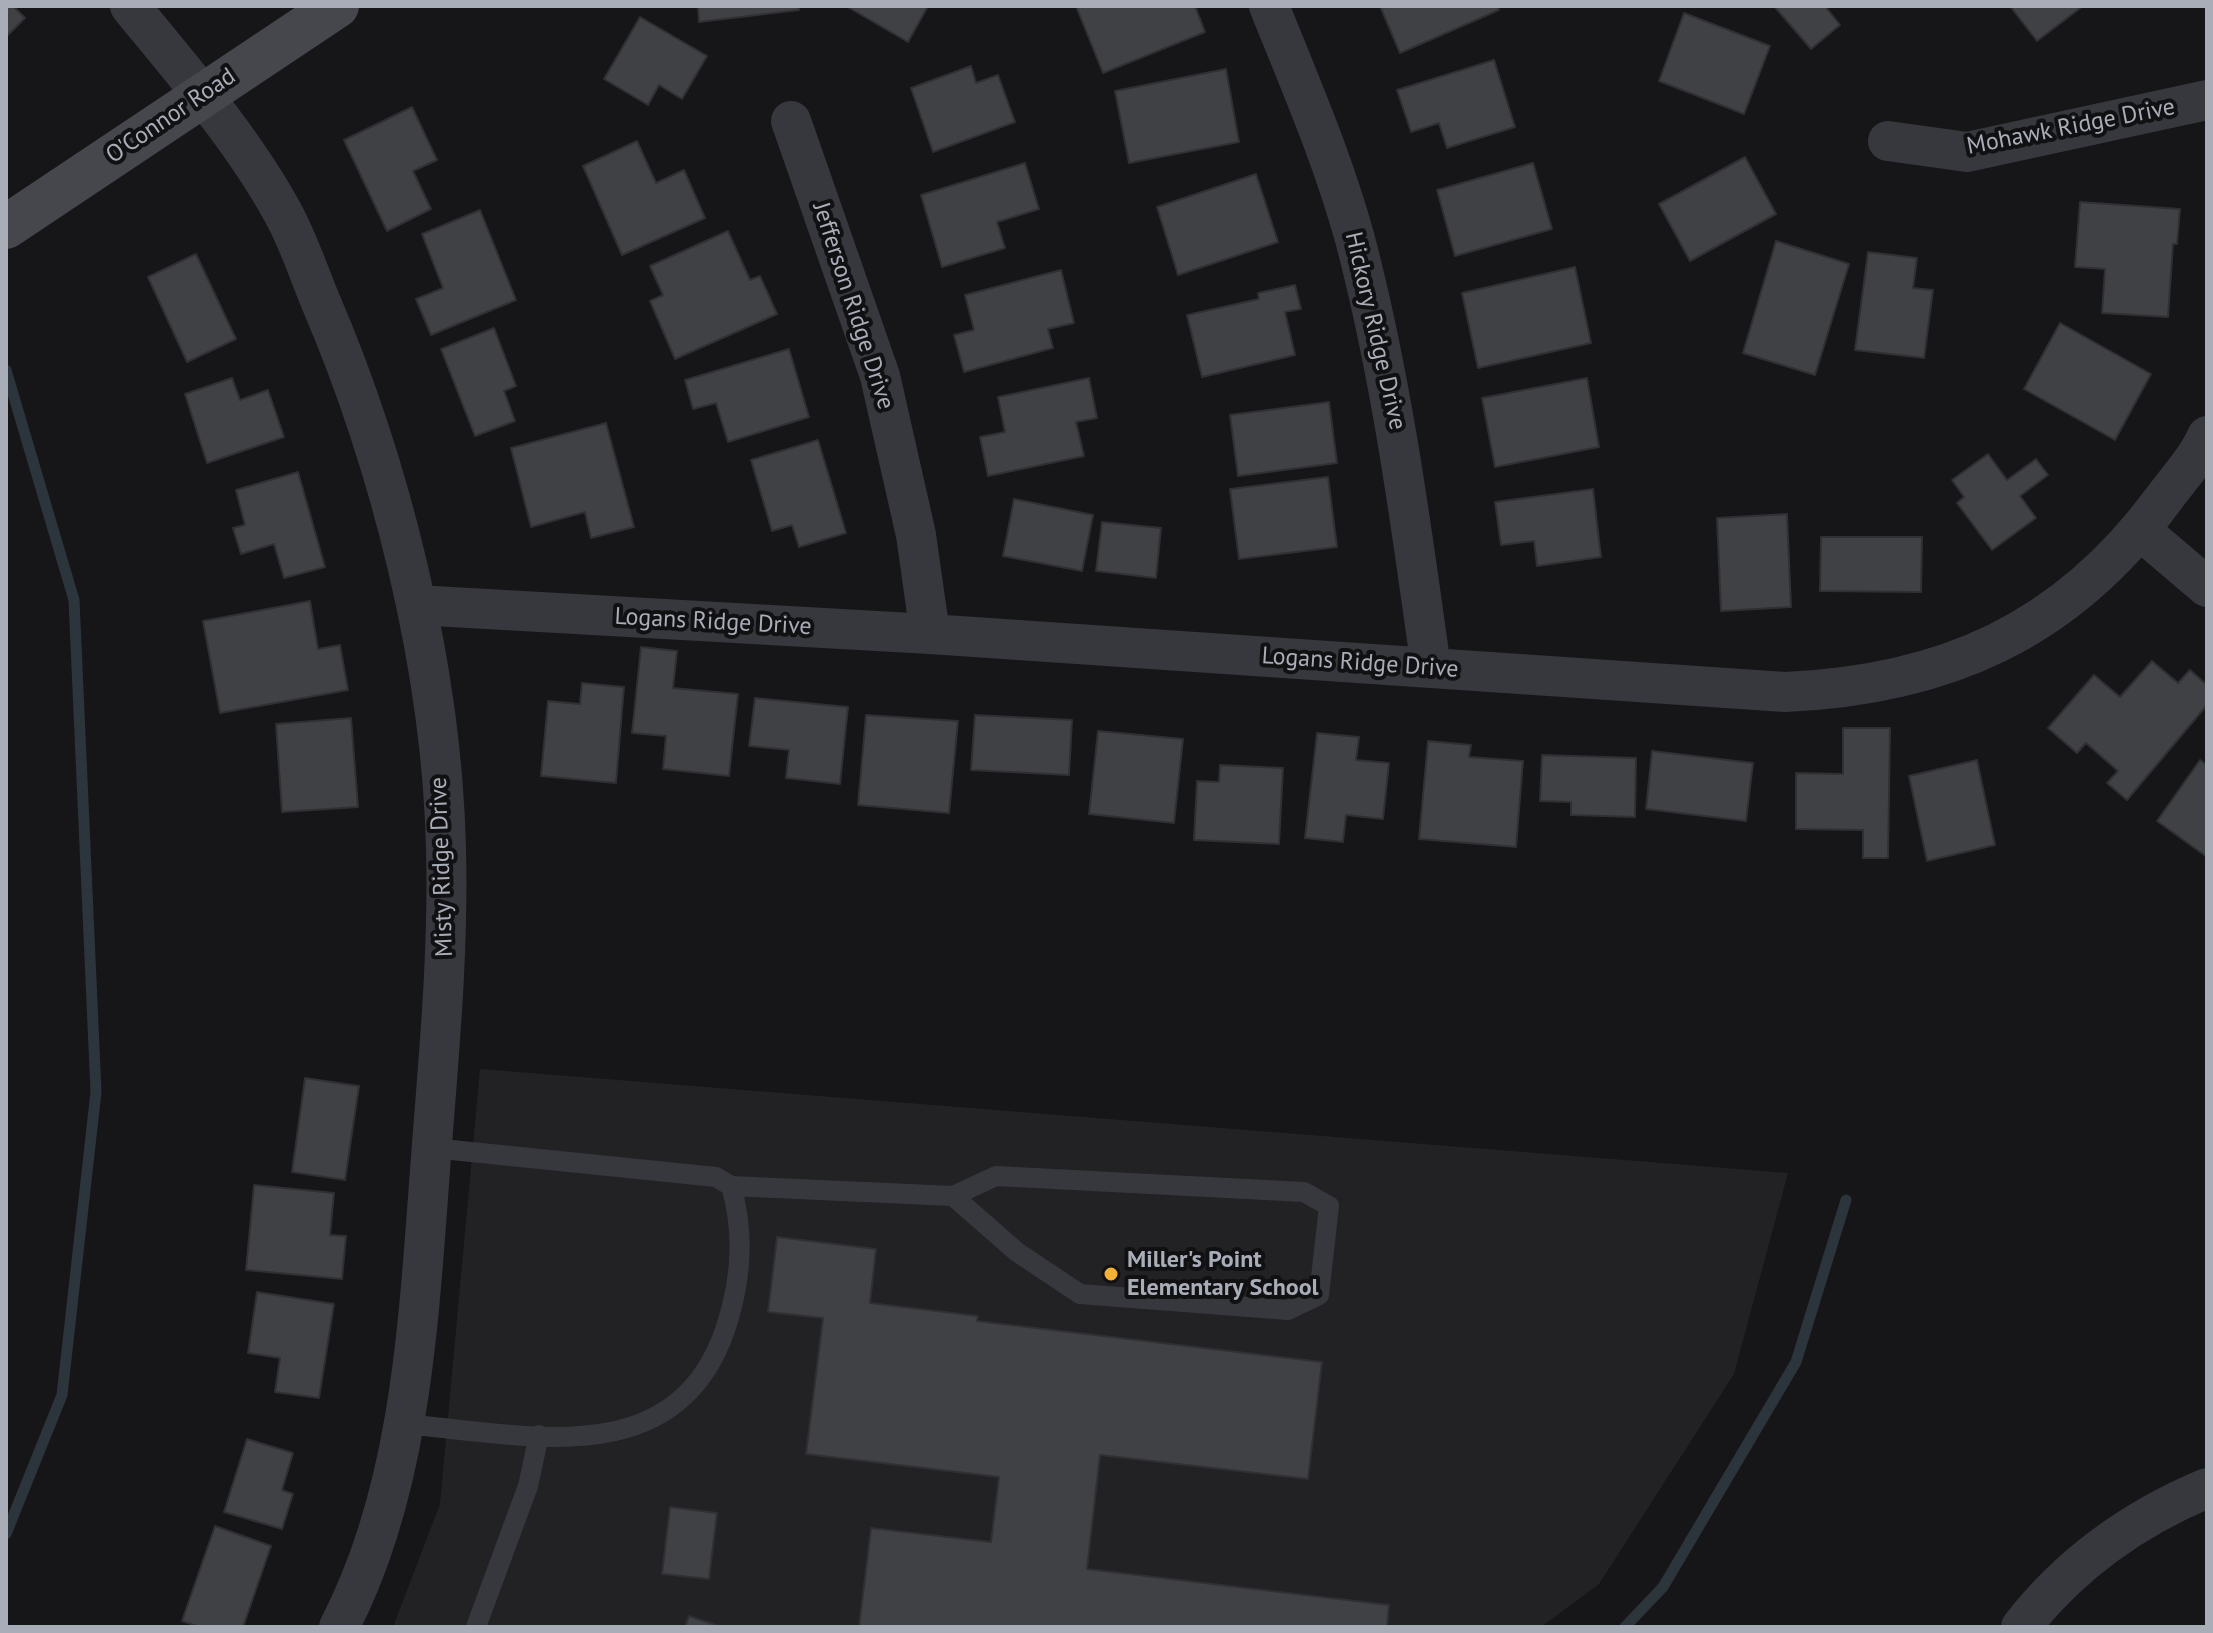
<!DOCTYPE html>
<html>
<head>
<meta charset="utf-8">
<style>
	body { margin:0 }
	#map { position:relative; width:2213px; height:1633px; overflow:hidden; background:#161618; font-family:"PT Sans",sans-serif }
	canvas { display:block }
	.frame { position:absolute; inset:0; border:8px solid #a8adb8; pointer-events:none }
</style>
</head>
<body>
<div id="map">
<canvas width="2213" height="1633"></canvas>
<div class="frame"></div>
</div>
<script>
const c = document.querySelector('canvas').getContext('2d');
c.lineJoin = 'round';
function paint(path, color) { c.fillStyle = color; c.fill(path, 'evenodd'); }
function strokePath(path, color, width, dash) { c.strokeStyle = color; c.lineWidth = width; c.lineCap = dash ? 'butt' : 'round'; c.setLineDash(dash || []); c.stroke(path); }
function label(font, color, halo, rows, align = 'center') {
  c.font = font + ' "PT Sans",sans-serif'; c.lineWidth = 8; c.setLineDash([]); c.textBaseline = 'middle'; c.strokeStyle = halo; c.fillStyle = color; for (const [text, x, y, turn = 0] of rows) {
    c.save(); c.translate(x, y); c.rotate((+turn || 0) * Math.PI / 180); c.textAlign = isNaN(turn) ? turn : align; if (halo) c.strokeText(text, 0, 0); c.fillText(text, 0, 0); c.restore();
  }
}
paint(new Path2D(`
	M480 1069 1788 1173 1734 1374 1599 1584 1541 1627H393L440 1504Z`), '#222225');
strokePath(new Path2D(`
	M6 370 74 600 96 1092 62 1395 6 1534
	M1625 1627 1663 1587 1796 1362 1846 1200`), '#2c353c', 11);
const building = new Path2D(`
	M6 6H13L25 18 6 37Z
	M698 6H799V10L699 22Z
	M846 6H928L908 42Z
	M1076 6H1195L1205 32 1103 73Z
	M1380 6H1498L1499 10 1400 53Z
	M1774 6H1825L1840 25 1811 49Z
	M2010 6H2083L2037 41Z
	M1684 13 1770 46 1744 114 1659 81Z
	M640 17 707 56 682 99 659 85 648 105 604 79Z
	M1494 60 1515 127 1447 148 1439 123 1411 132 1397 90Z
	M971 66 976 83 998 75 1015 122 933 152 911 88Z
	M1226 69 1239 142 1129 163 1115 91Z
	M412 107 437 160 413 171 431 209 387 231 344 140Z
	M637 141 656 183 684 170 705 218 622 255 583 166Z
	M1745 157 1776 214 1690 261 1659 204Z
	M1025 163 1039 209 997 222 1005 248 942 267 921 195Z
	M1533 163 1552 229 1455 256 1437 190Z
	M1256 174 1278 242 1178 275 1157 207Z
	M2080 202 2180 209 2177 244H2173L2168 317 2102 313 2105 269 2075 267Z
	M480 210 516 300 431 335 416 299 443 288 422 234Z
	M728 231 750 280 760 276 777 314 675 359 650 301 663 295 650 266Z
	M1776 241 1849 264 1815 375 1743 353Z
	M1868 252 1917 258 1913 288 1933 290 1924 358 1855 350Z
	M196 254 236 339 187 362 148 277Z
	M1575 267 1591 343 1478 368 1462 293Z
	M1061 270 1074 323 1048 329 1053 348 964 372 954 335 974 330 965 295Z
	M1295 285 1301 309 1285 312 1295 355 1202 377 1187 315 1259 299 1258 293Z
	M2060 323 2151 374 2115 440 2024 389Z
	M494 328 516 386 504 391 515 421 475 436 441 349Z
	M789 349 809 417 728 442 716 403 693 409 685 380Z
	M232 378 240 400 268 390 284 437 207 463 185 394Z
	M1089 378 1097 418 1076 422 1084 456 988 476 980 437 1005 432 998 397Z
	M1587 378 1599 447 1495 467 1482 398Z
	M1329 402 1337 463 1238 476 1230 415Z
	M606 423 634 527 591 538 585 512 531 527 511 448Z
	M818 440 846 533 799 547 792 525 772 531 751 460Z
	M1988 454 2007 480 2036 459 2048 475 2020 496 2036 518 1992 550 1957 503 1964 497 1952 480Z
	M298 472 325 567 284 578 274 544 241 554 233 528 245 525 236 490Z
	M1328 477 1337 547 1239 559 1230 489Z
	M1593 489 1601 557 1537 566 1534 541 1501 545 1495 502Z
	M1014 499 1093 515 1082 571 1003 556Z
	M1787 514 1791 607 1721 611 1717 518Z
	M1102 522 1161 528 1156 578 1096 571Z
	M1821 537H1922L1921 592 1820 591Z
	M310 601 318 649 340 645 348 690 220 713 203 621Z
	M641 647 677 651 673 688 738 694 729 776 663 769 666 736 632 733Z
	M2152 661 2178 683 2190 670 2207 685V705L2127 800 2107 783 2118 771 2086 743 2077 753 2048 728 2094 675 2120 697Z
	M582 683 624 687 616 783 541 776 548 701 580 704Z
	M755 698 848 707 840 784 786 778 789 750 749 746Z
	M866 715 958 721 949 813 858 805Z
	M975 715 1072 720 1069 775 971 770Z
	M351 718 358 807 282 812 276 724Z
	M1843 728H1890L1888 858H1863V830L1796 829V773L1843 774Z
	M1098 731 1183 739 1174 823 1089 814Z
	M1317 733 1359 737 1356 760 1389 763 1383 819 1346 815 1343 842 1305 838Z
	M1428 741 1471 745 1469 757 1523 761 1516 847 1419 839Z
	M1652 751 1753 763 1746 821 1646 809Z
	M1542 755 1636 758 1635 817 1571 815V802L1540 801Z
	M1977 760 1995 845 1927 861 1909 776Z
	M2200 760 2207 765V857L2157 821Z
	M1220 765 1283 768 1279 844 1194 840 1197 781 1219 782Z
	M305 1078 359 1086 345 1180 292 1172Z
	M254 1185 334 1193 330 1235 346 1236 342 1279 246 1270Z
	M777 1237 876 1249 870 1303 978 1316 977 1321 1322 1362 1308 1479 1100 1455 1087 1569 1389 1605 1387 1627H859L871 1528 991 1542 999 1477 806 1454 823 1318 768 1312Z
	M257 1292 334 1304 319 1398 275 1392 280 1358 248 1353Z
	M247 1439 293 1453 282 1490 293 1494 282 1529 224 1512Z
	M670 1507 717 1513 709 1579 662 1574Z
	M215 1526 271 1546 243 1627H199L182 1621Z
	M689 1616 722 1627H685Z`);
paint(building, '#404145');
strokePath(building, '#303034', 2);
strokePath(new Path2D(`
	M731 1186 953 1196 1017 1252 1080 1294 1288 1310 1319 1295 1329 1206 1304 1192 996 1176 953 1196
	M403 1424C524 1434 675 1475 725 1330 741 1283 745 1234 731 1186L716 1177 432 1148
	M476 1627 528 1486 539 1435`), '#37383d', 20);
strokePath(new Path2D(`
	M130 6C183 71 242 138 283 213 298 240 308 271 320 300 391 465 442 669 446 849 449 961 437 1072 429 1184 418 1331 409 1493 339 1627
	M1269 6C1300 83 1333 159 1355 239 1392 380 1411 524 1431 668
	M791 121 880 376 916 535 930 634
	M1888 141 1967 152 2207 100
	M2140 530 2207 587
	M416 605 930 634 1785 692C1944 685 2065 632 2162 501 2176 481 2198 459 2207 436
	M2021 1627C2070 1564 2133 1519 2207 1488`), '#37383d', 40);
strokePath(new Path2D(`
	M6 227 337 6`), '#45474d', 44);
for (const [x, y, r, color] of [
	[1111,1274,8,"#f2b134"]
]) { const dot = new Path2D(); dot.arc(x, y, r, 0, 2 * Math.PI); c.fillStyle = color; c.fill(dot); strokePath(dot, '#111113', 3); }
label('24px', '#a8adb8', '#111113', [
	["O'Connor Road",171,116,-34],
	["Mohawk Ridge Drive",2071,127,-11],
	["Jefferson Ridge Drive",853,306,72],
	["Hickory Ridge Drive",1375,331,77],
	["Logans Ridge Drive",713,622,3],
	["Logans Ridge Drive",1360,663,4],
	["Misty Ridge Drive",442,867,-92]
]);
label('bold 24px', '#a8adb8', '#111113', [
	["Miller's Point",1127,1260],
	["Elementary School",1127,1288]
], 'left');
</script>
</body>
</html>
